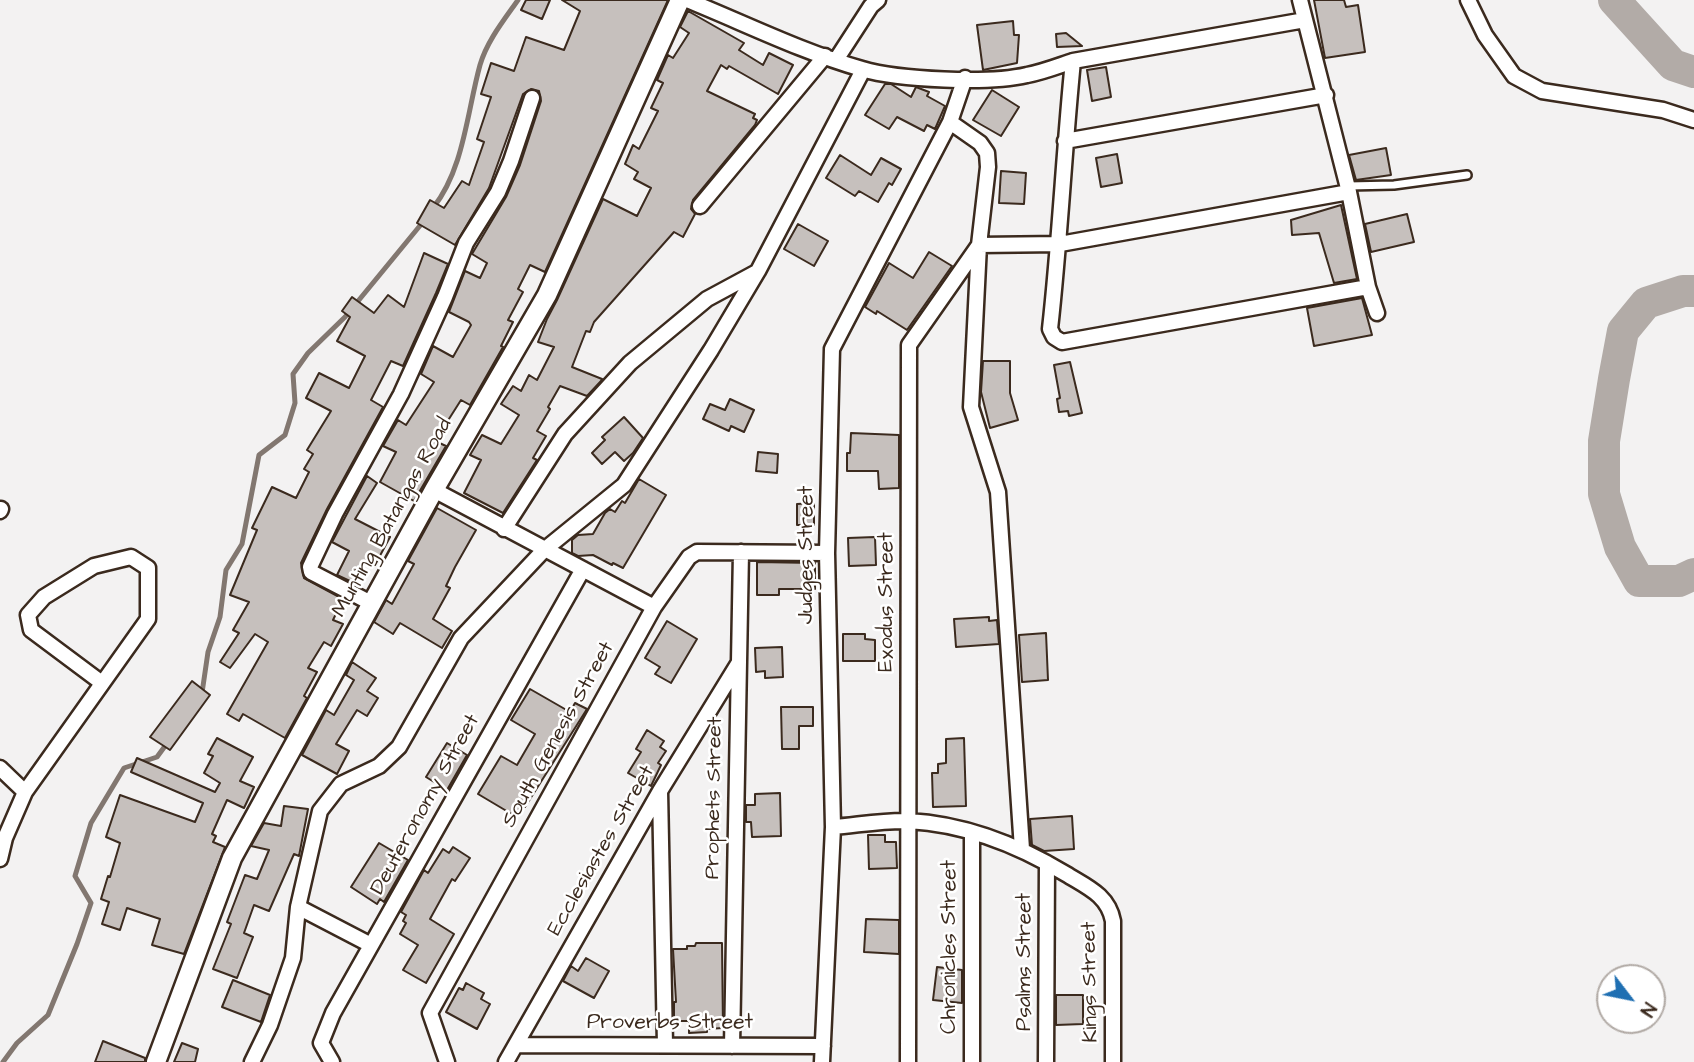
<!DOCTYPE html>
<html>
<head>
<meta charset="utf-8">
<style>
	body { margin:0 }
	#map { position:relative; width:1694px; height:1062px; overflow:hidden; background:#f3f2f2; font-family:"Architects Daughter",sans-serif }
	canvas { display:block }
	.north { position:absolute; left:1596px; top:964px; width:70px; height:70px; box-sizing:border-box; background:#fff; border:2px solid #b1aaa5; border-radius:50%; rotate:122deg; font-size:19px; font-weight:700; line-height:28px; text-align:center; color:#3b2a1e }
	.north::after { content:''; display:block; margin:auto; width:24px; height:32px; background:#1f6fb2; clip-path:polygon(50% 0,100% 100%,50% 72%,0 100%) }
</style>
</head>
<body>
<div id="map">
<canvas width="1694" height="1062"></canvas>
<div class="north">N</div>
</div>
<script>
const c = document.querySelector('canvas').getContext('2d');
c.lineJoin = 'round';
function strokePath(path, color, width, dash) { c.strokeStyle = color; c.lineWidth = width; c.lineCap = dash ? 'butt' : 'round'; c.setLineDash(dash || []); c.stroke(path); }
function paint(path, color) { c.fillStyle = color; c.fill(path, 'evenodd'); }
function label(font, color, halo, rows, align = 'center') {
  c.font = font + ' "Architects Daughter",sans-serif'; c.lineWidth = 5; c.setLineDash([]); c.textBaseline = 'middle'; c.strokeStyle = halo; c.fillStyle = color; for (const [text, x, y, turn = 0] of rows) {
    c.save(); c.translate(x, y); c.rotate((+turn || 0) * Math.PI / 180); c.textAlign = isNaN(turn) ? turn : align; if (halo) c.strokeText(text, 0, 0); c.fillText(text, 0, 0); c.restore();
  }
}
strokePath(new Path2D(`
	M433 208C464 169 467 112 480 65 487 41 504 20 518 0
	M202 693 208 652 220 617 226 570 242 544 259 455 285 435 295 403 293 374 308 353 345 317 423 222
	M3 1062 17 1043 48 1015 77 944 91 903 75 876 91 823 124 768 157 757 168 742`), '#827770', 5);
strokePath(new Path2D(`
	M1614 0 1673 65 1694 72
	M1694 291H1683L1646 303 1623 331 1614 379 1604 441V494L1620 547 1639 581H1679L1694 574`), '#b2aba7', 32);
const building = new Path2D(`
	M526 0H550L542 19 521 10Z
	M562 0H668L545 272 530 265 518 289 523 292 508 320 513 322 501 346 503 347 470 405 461 400 435 441 446 446 414 501 380 482 396 452 383 446 398 420 406 425 434 382 421 374 433 346 453 357 471 325 469 322 449 312 465 271 480 278 487 263 472 254 506 197 520 165 541 101 539 91 531 89 523 94 489 188 455 245 417 223 430 200 444 208 462 181 469 185 484 142 477 139 491 97 481 94 491 63 514 71 526 37 564 50 580 11Z
	M1314 0H1344L1346 7 1358 5 1365 52 1325 58Z
	M688 11 744 43 739 50 763 65 769 53 793 65 778 94 729 66 727 69 721 65 707 91 755 114 753 118 757 120 755 125 693 200 691 209 695 214 683 237 674 232 594 322 590 332 586 331 572 367 602 379 601 381 587 396 560 386 548 407 550 409 537 431 546 436 533 458 537 460 503 513 464 493 481 460 470 455 482 435 501 444 519 415 501 404 513 386 521 391 529 375 537 380 554 347 538 342 547 319 557 300 603 199 637 216 651 188 634 179 638 172 625 164 633 145 639 149 658 111 651 108 663 83 657 80 668 55 673 58 689 33 680 27Z
	M1013 21 1014 35H1019L1017 63 983 70 977 25Z
	M1066 33 1082 46 1057 47 1056 34Z
	M1106 67 1111 97 1092 101 1087 70Z
	M885 84H891L911 97 916 87 929 92 927 96 945 106 935 129 927 125 924 131 897 117 889 129 865 115Z
	M992 90 1019 107 1001 136 973 120Z
	M1386 148 1391 175 1356 180 1349 155Z
	M1117 154 1122 183 1101 187 1096 158Z
	M840 155 871 175 881 158 901 169 892 185 889 183 878 202 859 191 855 196 826 178Z
	M1001 171 1026 173 1024 204 999 203Z
	M1341 205 1357 279 1334 283 1319 233 1292 235 1291 220Z
	M1407 214 1414 242 1371 252 1365 224Z
	M798 224 828 241 814 266 784 249Z
	M929 252 952 266 907 330 877 311 876 314 865 307 889 263 913 278Z
	M424 253 448 264 436 293 403 366 391 361 371 400 383 407 327 509 301 563 304 578 343 599 333 620 343 624 331 646 324 642 308 668 317 672 304 696 307 698 285 738 243 714 239 721 227 714 268 642 255 634 230 668 220 662 239 633 233 630 249 602 230 595 257 530 252 528 272 487 296 498 309 472 304 469 313 454 307 450 331 411 306 398 319 373 349 388 365 356 337 341 350 317 342 311 352 297 374 313 388 295 404 307Z
	M1362 298 1372 335 1314 346 1307 308Z
	M983 361H1010V393L1018 420 990 428 981 392Z
	M1070 362 1082 413 1069 416 1068 411 1059 412 1057 399 1060 398 1054 365Z
	M730 399 754 410 744 432 731 426 729 431 703 419 710 404 725 410Z
	M624 417 643 438 633 453 624 461 615 452 602 464 592 453 605 440 602 437Z
	M851 433 899 435V488L879 489 878 471H847V453H850Z
	M758 452 778 454 777 473 756 471Z
	M367 476 377 483 355 519 390 537 375 565 366 560 355 582H352L337 575 349 551 332 542Z
	M639 479 666 495 623 568 613 563 612 565 593 555 578 556 572 553V540L578 535 593 534 605 513 610 509 615 512 622 501 625 503Z
	M814 503V525H797V504Z
	M437 508 476 530 455 567 446 586 450 588 433 619 452 631 442 648 400 623 393 634 374 622 386 600 392 604 414 564 408 561Z
	M875 537 876 565 849 566 848 538Z
	M757 562 815 563V589H779V595H757Z
	M989 617V621L997 620 999 644 956 647 954 619Z
	M667 621 697 639 671 683 655 674 660 667 645 658Z
	M1046 633 1048 680 1022 682 1019 635Z
	M843 634H865V639L875 640V661H843Z
	M782 647 783 677 765 678V671L756 672 755 648Z
	M352 662 376 678 367 691 378 698 367 716 357 710 336 744 349 751 337 774 302 755 326 710 334 715 354 680 346 675Z
	M192 681 210 695 170 750 150 737Z
	M530 689 570 712 575 703 587 709 525 807 522 805 515 816 478 794 501 756 517 765 535 734 511 720Z
	M781 707H813V726H799V749H782Z
	M647 730 664 741 660 747 666 751 658 763 661 765 651 786 628 773 641 752 636 749Z
	M217 738 253 757 240 781 254 787 244 808 227 800 212 834 216 836 213 842 225 847 184 954 152 945 160 919 127 908 120 930 102 924 109 902 101 899 108 876 110 877 120 843 106 837 120 795 195 822 203 803 131 772 137 758 215 792 220 783 204 773 213 756 208 754Z
	M964 738 966 806 933 807 932 773H938V764L946 763V739Z
	M447 743 467 755 447 790 426 777Z
	M780 793 781 836 752 837 751 822H746V805H755V794Z
	M284 806 308 809 299 856 294 854 269 911 254 905 244 933 253 937 237 978 213 969 231 924 227 922 245 875 257 879 269 850 251 846 264 823 281 826Z
	M1072 816 1074 849 1044 851 1032 845 1030 819Z
	M868 835H885V842H896L897 868 869 869Z
	M379 843 408 860 384 902 380 899 377 904 351 887Z
	M453 847 470 858 455 881 452 879 430 919 454 934 426 983 403 970 418 945 400 934 406 923 403 921 406 915 401 912 424 870 428 873 443 849 449 853Z
	M866 919 899 920V954L864 952Z
	M696 943H722L723 1028 707 1029V1032L689 1033V1021H674V1002H676L673 949H687V946H695Z
	M586 958 609 971 594 998 563 981 571 966 578 971Z
	M937 967 962 970V1003L933 1000Z
	M233 980 270 995 261 1022 222 1007Z
	M466 983 484 993 481 999 490 1004 477 1029 446 1012 459 988 463 990Z
	M1056 995H1083V1024L1056 1025Z
	M103 1041 145 1058V1062H95Z
	M182 1043 198 1049 195 1062H174Z`);
paint(building, '#c6c0bd');
strokePath(building, '#3b2a1e', 2);
const service = new Path2D(`
	M1348 186 1394 185 1467 175`);
const minor = new Path2D(`
	M687 0C744 23 802 52 862 69 899 80 989 84 1027 75 1043 72 1058 66 1073 61
	M1300 0 1349 192 1368 287 1377 313
	M1468 0 1485 35 1514 76 1542 91 1663 110 1694 120
	M1305 20 1073 61C1064 150 1060 240 1050 329L1054 337 1062 342 1368 287
	M836 60 871 6 878 0
	M950 122 980 143 987 153 988 167 979 245 971 407 998 492 1022 849
	M1065 141 1326 95
	M700 206 825 56
	M434 490 654 607
	M0 511 1 509
	M504 529 565 434 630 363 707 299 757 272
	M371 603 311 572 310 567 335 514 401 394 445 297 466 243 498 192 511 161 532 98
	M0 768 25 792
	M660 791 665 1045
	M833 827C858 825 884 820 909 821 965 824 1018 845 1066 874 1087 887 1108 895 1113 921V1062
	M972 832V1062
	M0 859 5 838 25 792 148 619V568L131 557 94 566 44 597 28 615 31 630 102 683
	M298 907 320 811 341 784 379 766 399 747 461 638 544 550 624 485 711 350 758 271 863 70
	M516 1045 823 1046
	M732 1046 741 552
	M252 1062 270 1025 293 958 298 907 371 945
	M332 1062 321 1043 333 1013 583 569
	M447 1062 430 1013 654 607 689 557 697 552 827 553
	M506 1062 660 791 738 664
	M822 1062 833 827 827 553 832 349 950 122 965 78
	M908 1062 909 345 979 245 1060 244 1349 192
	M1046 1062 1047 863`);
const tertiary = new Path2D(`
	M156 1062 232 858 434 490 547 295 680 0`);
strokePath(service, '#3b2a1e', 12);
strokePath(minor, '#3b2a1e', 19);
strokePath(tertiary, '#3b2a1e', 23);
strokePath(service, '#fff', 7);
strokePath(minor, '#fff', 14);
strokePath(tertiary, '#fff', 18);
label('21px', '#3b2a1e', '#fff', [
	["Munting Batangas Road",393,518,-61],
	["Judges Street",808,555,-90],
	["Exodus Street",888,602,-90],
	["South Genesis Street",559,735,-61],
	["Prophets Street",715,798,-89],
	["Deuteronomy Street",426,805,-61],
	["Ecclesiastes Street",602,851,-60],
	["Chronicles Street",951,947,-90],
	["Psalms Street",1026,962,-90],
	["Kings Street",1091,982,-91],
	["Proverbs Street",670,1024]
]);
</script>
</body>
</html>
